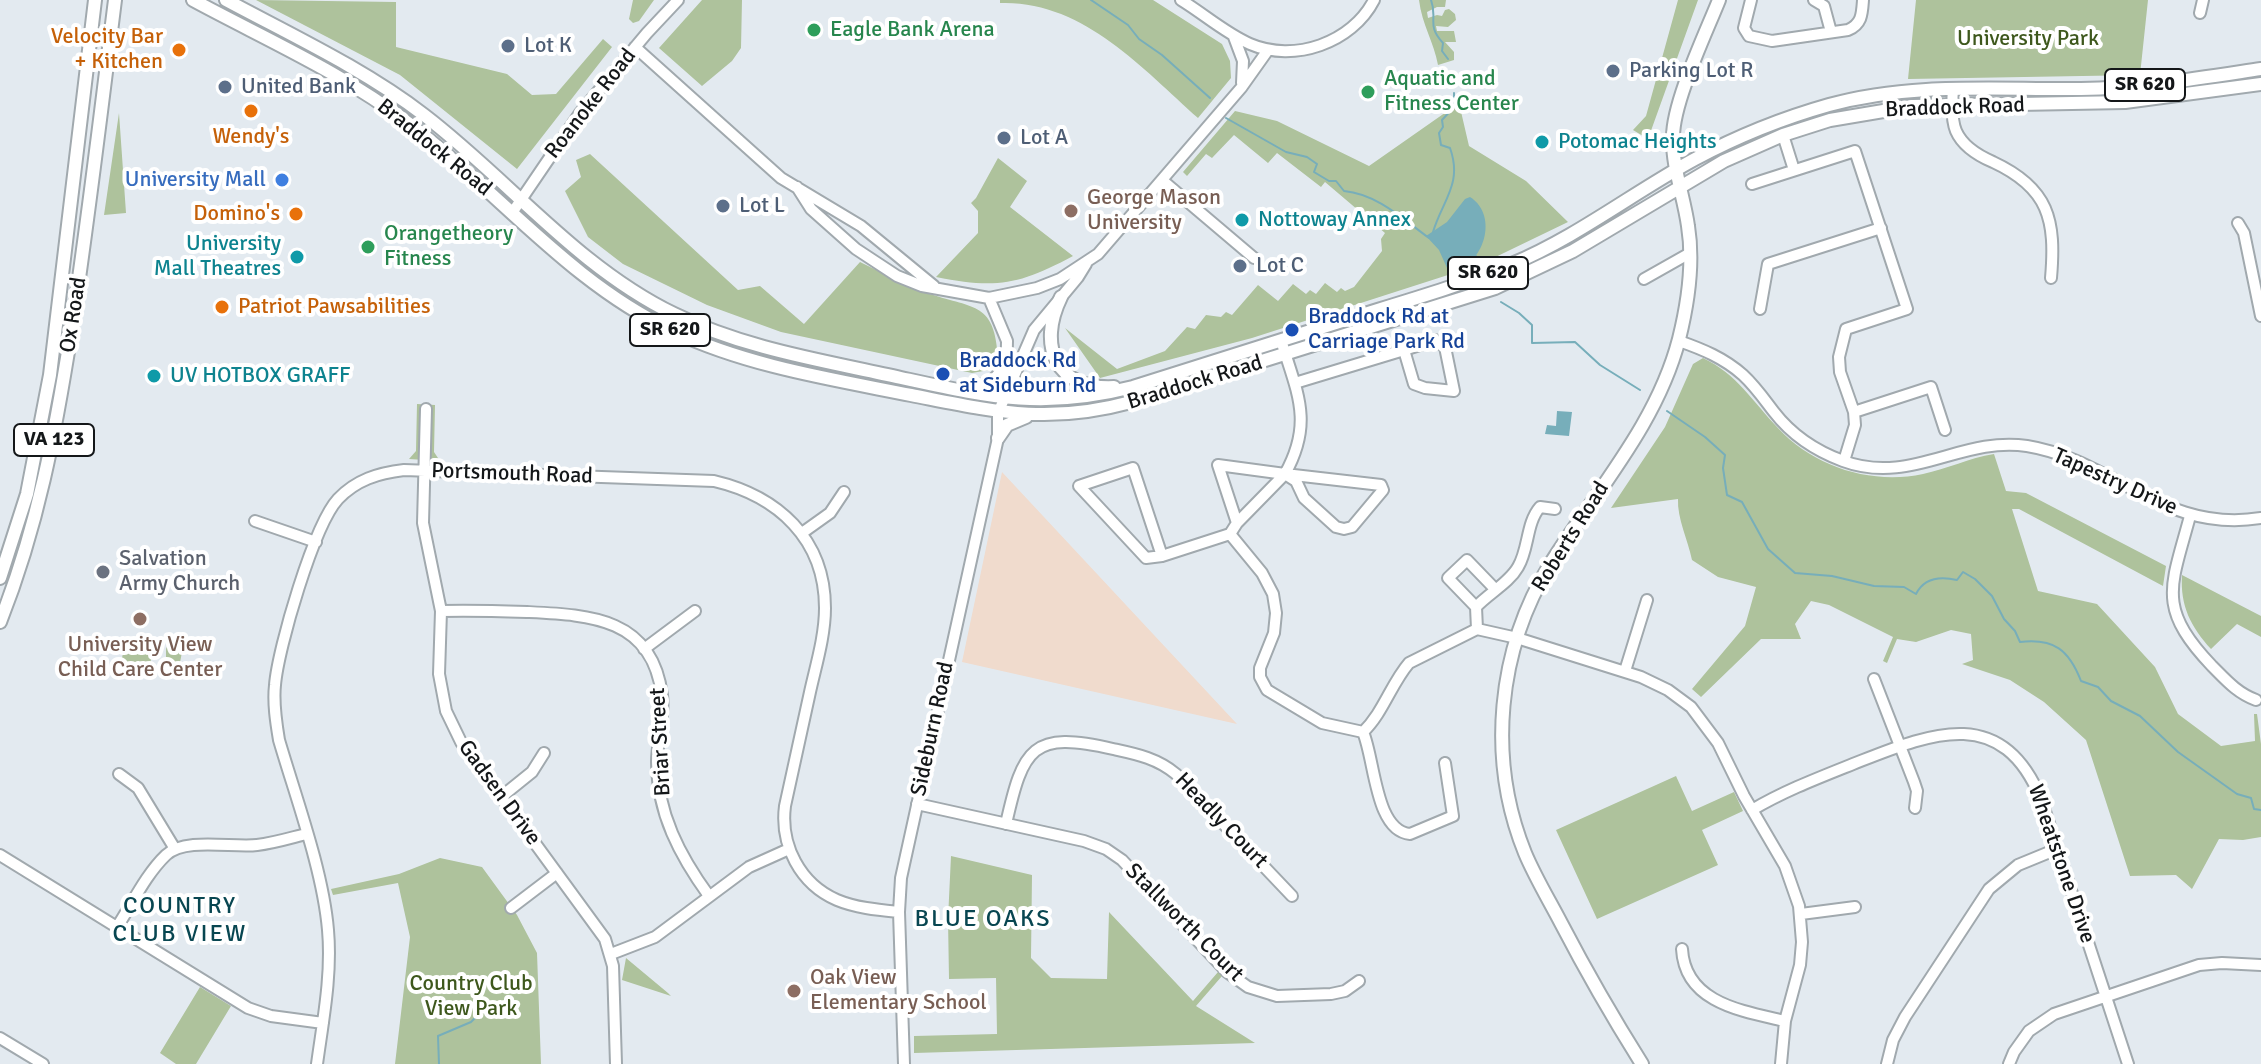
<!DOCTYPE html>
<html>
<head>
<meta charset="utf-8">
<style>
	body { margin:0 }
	canvas { display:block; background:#e3eaf0 }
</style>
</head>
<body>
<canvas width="2261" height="1064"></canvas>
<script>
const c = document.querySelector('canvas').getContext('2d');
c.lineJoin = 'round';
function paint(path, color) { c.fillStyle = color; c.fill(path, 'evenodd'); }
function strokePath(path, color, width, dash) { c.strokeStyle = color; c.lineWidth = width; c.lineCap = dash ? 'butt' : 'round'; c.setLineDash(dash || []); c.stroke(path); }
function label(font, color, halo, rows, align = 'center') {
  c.font = font + ' Signika,sans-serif'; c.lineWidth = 8; c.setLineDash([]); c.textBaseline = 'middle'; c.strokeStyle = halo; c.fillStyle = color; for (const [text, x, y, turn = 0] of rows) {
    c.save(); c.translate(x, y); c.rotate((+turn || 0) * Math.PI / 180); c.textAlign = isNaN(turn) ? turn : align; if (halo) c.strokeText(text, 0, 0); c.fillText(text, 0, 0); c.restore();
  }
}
paint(new Path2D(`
	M1002 472 1126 605 1237 724 962 662Z`), '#f0dbcd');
paint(new Path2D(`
	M256 0 396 2V47L507 74 532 95 556 94 603 39 612 47 517 169 400 75Z
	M633 0H654L639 21 633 23 629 19Z
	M702 0H742L741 48 732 61 702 86 659 48Z
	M1000 0H1153L1222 44 1230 61 1231 78 1198 118C1142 68 1082 0 1000 3Z
	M1419 0H1446L1445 7H1437L1427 12 1428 18 1437 15 1442 16 1445 10 1449 9 1455 14 1456 20 1448 27 1436 26 1437 31H1454L1456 42H1445L1454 52V60L1438 65C1434 42 1422 25 1419 0Z
	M1678 0H1698L1648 139 1633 130 1646 116Z
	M1916 0H2148L2140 75 1908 79Z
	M1459 103 1469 146 1526 181 1568 222 1479 265 1252 338 1100 378 1065 328 1117 369 1165 351 1187 327 1195 329 1206 315 1221 317 1226 312 1232 315 1258 285 1278 301 1293 284 1306 294 1310 290 1316 294 1325 283 1337 292 1341 288 1345 291 1354 287 1382 251 1381 239 1385 233 1325 182 1321 187 1277 153 1268 163 1234 135 1212 158 1206 154 1187 176 1183 172 1235 111 1277 121 1369 166Z
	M119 113 126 213 104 215Z
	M590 154 738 290 760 286 804 324 860 262C883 273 906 285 930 294 975 309 995 302 998 359L989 370 972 373 781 332 707 305 623 264 588 237 565 191 581 177 576 160Z
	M998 158 1027 181 1010 207 1073 256C1019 285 996 289 936 277L978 233V211L971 203 976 198Z
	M1703 358C1737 374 1753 402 1778 428 1814 467 1871 485 1923 474 1947 469 1969 458 1994 454L2006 491 2026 493 2166 566 2163 586 2019 509H2012L2038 591 2097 604 2155 667 2178 714 2221 746 2255 741 2254 714H2257L2261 744V837L2243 840 2219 839 2192 889 2176 875 2130 876 2086 740 2044 702 2010 680 1962 664 1973 660 1971 634 1951 630 1916 642 1897 639 1887 663 1883 661 1893 637 1829 605 1811 601 1795 624 1801 639H1761L1701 697 1692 689 1745 626 1756 587 1718 577 1692 560C1688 540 1677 518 1678 499L1611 508 1665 427 1693 364Z
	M417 404 435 405 434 452 440 461 409 459 416 451Z
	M2182 575 2261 616V637L2237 624 2211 649C2191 627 2180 606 2182 575Z
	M171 636 184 641 179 668 166 665V649Z
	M124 648 152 654 149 670 121 663Z
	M1676 776 1692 811 1734 792 1743 811 1702 830 1718 865 1597 919 1556 830Z
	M951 856 1032 875 1031 958 1051 978 1107 979 1109 912 1193 1001 1218 972 1222 976 1196 1006 1255 1043 914 1053V1036L997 1034 996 978 949 979 948 919Z
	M440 858 482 867 517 915 537 953 541 1064H395L410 937 398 883 333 895 331 889 399 874Z
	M626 958 668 993 671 996 622 980Z
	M200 987 231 1006 196 1064H176L160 1053Z`), '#aec29c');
paint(new Path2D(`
	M1470 197C1500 216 1483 267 1451 271L1447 268 1439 250 1426 236 1447 222 1465 199Z
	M1557 411 1572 412 1569 436 1545 434 1547 425 1556 426Z`), '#77aeba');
strokePath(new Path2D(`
	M1091 0 1128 25 1139 39 1162 55 1210 98
	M1431 0C1438 19 1426 25 1443 43L1442 51 1448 59
	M1226 118 1286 152 1307 157 1317 164 1314 172 1329 181H1336L1344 191C1377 194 1403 219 1429 238
	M1433 232C1442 201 1463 184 1450 148L1441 145 1439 133 1443 127 1442 120 1454 107V93
	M1476 256 1482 264
	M1501 302 1519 313 1532 325V343L1575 342 1600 365 1640 390
	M1667 411 1705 437 1725 455 1723 468 1727 495 1742 502 1768 549 1795 573 1832 576 1874 586 1904 587 1916 594C1924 578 1940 576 1957 580L1963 572 1975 579 1992 596 2004 619 2015 631 2020 642C2054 638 2069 650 2081 681L2098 687 2111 701 2140 716 2178 752 2237 794 2251 798 2254 809 2261 810
	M439 1064 438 1036 471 1022 490 1003`), '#77aeba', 2);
const minor = new Path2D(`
	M1181 0C1204 14 1225 33 1250 44 1294 63 1352 43 1374 0
	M1751 0 1744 28 1749 36 1772 41 1848 30C1862 24 1862 14 1863 0
	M1814 0 1824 6 1831 32
	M2200 13 2203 0
	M1234 37 1243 61 1242 83
	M635 47 781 178 861 226 934 286
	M1953 89C1952 102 1951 119 1956 131 1963 147 1979 156 1993 162 2049 188 2056 220 2051 278
	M1783 135 1794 170
	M1162 180 1254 258
	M1752 184 1855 151 1907 309 1846 329 1839 357 1840 372 1854 412 1855 425 1844 461
	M797 187 811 209 856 249 897 276 922 286 989 298 1037 288 1060 279 1098 254 1241 88 1268 50
	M512 213 580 113 647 33 678 0
	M2238 223 2244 233 2261 316
	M1644 279 1690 253
	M989 298 1007 341 1006 392
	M1760 309 1768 264 1881 228
	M1435 340 1445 347 1454 391 1425 388 1414 384 1404 350Z
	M1679 341C1702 349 1724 358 1743 375 1755 386 1764 399 1774 412 1791 434 1816 451 1843 461 1911 486 1961 436 2027 446 2114 460 2164 534 2261 518
	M1295 383 1404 350
	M426 409 423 523 441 611 439 674 446 711 461 742 605 939 613 966 616 1064
	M1854 412 1931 387 1945 430
	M1133 468 1162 556 1146 558 1079 486Z
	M1285 474 1381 485 1383 490 1352 527 1344 529 1336 527 1304 498 1296 481Z
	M2190 516C2171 587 2156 607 2212 666 2226 680 2237 693 2256 700
	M255 521 316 542
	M1237 523 1285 474
	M802 533 830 513 844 492
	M1230 534 1262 573 1273 594 1276 613 1274 633 1260 668V677L1267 690 1322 723 1363 732C1383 713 1391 684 1409 663L1477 629 1517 638 1641 677 1668 690 1691 707 1718 743 1744 796 1785 866 1799 906 1802 942 1800 965 1785 1021 1781 1064
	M1162 556 1230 534 1237 523 1218 465 1285 474C1314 422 1297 393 1281 340
	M1476 607 1448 578 1467 560 1495 589
	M441 611C469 610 498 611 527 612 589 615 652 617 662 695 665 716 657 740 657 762 657 813 680 856 709 896
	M1477 629 1476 607C1489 593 1509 583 1518 567 1529 549 1526 523 1540 507L1555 509
	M644 649 695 611
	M1625 671 1647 600
	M1874 679 1914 782 1917 791 1915 808
	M1363 732C1375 760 1375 831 1410 834L1453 816 1445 763
	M119 774 138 788 175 849
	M501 797 532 772 544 753
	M917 804 1084 841 1106 849 1122 860 1227 972 1248 987 1277 996 1331 994 1345 991 1359 981
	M1752 810C1784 791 1818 778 1853 764 1927 735 2001 701 2041 799L2128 1064
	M1006 824C1023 748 1032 730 1113 749 1136 754 1157 758 1176 774L1292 896
	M0 855 248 1008 271 1016 323 1023
	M511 908 557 873
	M1801 914 1855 907
	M117 927C132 904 146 874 166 855 185 837 233 848 257 845 274 843 290 838 306 834
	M1682 949C1685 1003 1742 1011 1785 1021
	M611 954 655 937 749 867 789 849
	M0 1038 43 1064
	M317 1064C323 1020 332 975 328 930 323 871 296 798 279 740 276 722 273 703 275 685 278 648 314 525 338 499 356 480 378 473 404 470L714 481C778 496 825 539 825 608 825 636 816 665 810 692 802 730 793 768 785 806 780 845 800 884 837 900 856 908 879 910 899 912
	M904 1064 899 912 901 878 998 438V413L1034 330 1078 277 1086 264
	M1887 1064 1893 1040 1905 1017 1989 889 2018 865 2057 849
	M2009 1064 2014 1052 2029 1031 2054 1014 2199 965 2222 963 2261 965`);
const major = new Path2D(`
	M193 0C265 39 343 73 408 123 497 190 570 283 673 331 747 366 831 379 911 395 993 411 1047 425 1131 402L1495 288 1573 251 1724 161 1783 135 1830 120 1913 106 2125 102 2261 84
	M226 0C293 36 364 69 424 115 509 180 577 267 674 314 745 349 825 361 901 378 989 397 1043 410 1133 387 1208 363 1283 339 1358 316 1410 300 1462 285 1512 264 1577 237 1634 192 1695 159 1738 136 1783 118 1829 105 1912 82 1997 90 2081 89 2142 88 2201 78 2261 69
	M1061 297C1037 346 1056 390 1114 387
	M967 387C988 387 999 380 1007 361
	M998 438 1007 425 1026 417
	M0 578 27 494 50 375 95 0
	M0 622C38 526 55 434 71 333 88 222 101 111 115 0
	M1642 1064C1613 1018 1586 971 1561 923 1549 900 1535 877 1525 853 1487 759 1497 650 1551 563 1596 491 1657 424 1679 339 1688 303 1694 263 1688 226 1684 197 1672 166 1673 137 1673 102 1705 35 1719 0`);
strokePath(minor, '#a1a9ae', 14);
strokePath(major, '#a1a9ae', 16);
strokePath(minor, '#fff', 10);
strokePath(major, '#fff', 12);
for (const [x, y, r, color] of [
	[814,30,8,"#2e9e5b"],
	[508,46,8,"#5c6f8a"],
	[179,50,8,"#e8710a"],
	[1613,71,8,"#5c6f8a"],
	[225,87,8,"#5c6f8a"],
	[1368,92,8,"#2e9e5b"],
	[251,111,8,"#e8710a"],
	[1004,138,8,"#5c6f8a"],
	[1542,142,8,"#0f9aa8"],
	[282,180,8,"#3f7fe0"],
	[723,206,8,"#5c6f8a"],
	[1071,211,8,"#8d6e63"],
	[296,214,8,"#e8710a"],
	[1242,220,8,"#0f9aa8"],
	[368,247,8,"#2e9e5b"],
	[297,257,8,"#0f9aa8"],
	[1240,266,8,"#5c6f8a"],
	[222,307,8,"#e8710a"],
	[1292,330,8,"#1a4fb4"],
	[943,374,8,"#1a4fb4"],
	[154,376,8,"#0f9aa8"],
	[103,572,8,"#6b7280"],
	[140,619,8,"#8d6e63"],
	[794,991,8,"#8d6e63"]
]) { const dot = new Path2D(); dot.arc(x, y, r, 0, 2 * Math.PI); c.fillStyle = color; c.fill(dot); strokePath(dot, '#fff', 3); }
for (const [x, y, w] of [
	[2145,85,80],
	[1488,273,80],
	[670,330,80],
	[54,440,80]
]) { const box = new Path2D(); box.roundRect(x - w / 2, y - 16, w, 32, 6); c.fillStyle = '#fff'; c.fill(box); strokePath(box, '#141719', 2); }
label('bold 20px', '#141719', null, [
	["SR 620",2145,85],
	["SR 620",1488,273],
	["SR 620",670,330],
	["VA 123",54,440]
]);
label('22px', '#27864d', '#fff', [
	["Eagle Bank Arena",830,30],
	["Aquatic and",1384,79],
	["Fitness Center",1384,104],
	["Orangetheory",384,234],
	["Fitness",384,259]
], 'left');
label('22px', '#c56008', '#fff', [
	["Velocity Bar",163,37],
	["+ Kitchen",163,62],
	["Wendy's",251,137,"center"],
	["Domino's",280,214],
	["Patriot Pawsabilities",238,307,"left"]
], 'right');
label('22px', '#3e581d', '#fff', [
	["University Park",2028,39],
	["Country Club",471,984],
	["View Park",471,1009]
]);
label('22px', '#4e5e75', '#fff', [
	["Lot K",524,46],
	["Parking Lot R",1629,71],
	["United Bank",241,87],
	["Lot A",1020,138],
	["Lot L",739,206],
	["Lot C",1256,266]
], 'left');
label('22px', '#141719', '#fff', [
	["Roanoke Road",591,104,-52],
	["Braddock Road",1955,108,-2],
	["Braddock Road",434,148,39],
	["Ox Road",74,315,-81],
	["Braddock Road",1195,383,-17],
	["Portsmouth Road",512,474,2],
	["Tapestry Drive",2115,482,24],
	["Roberts Road",1571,537,-58],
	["Sideburn Road",933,729,-78],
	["Briar Street",661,742,-93],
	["Gadsen Drive",499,793,54],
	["Headly Court",1221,821,46],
	["Wheatstone Drive",2061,864,71],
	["Stallworth Court",1184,923,45]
]);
label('22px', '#0d838f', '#fff', [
	["Potomac Heights",1558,142],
	["Nottoway Annex",1258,220],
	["University",281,244,"right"],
	["Mall Theatres",281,269,"right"],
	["UV HOTBOX GRAFF",170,376]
], 'left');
label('22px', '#366cbe', '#fff', [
	["University Mall",266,180]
], 'right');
label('22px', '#785e54', '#fff', [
	["George Mason",1087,198],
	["University",1087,223],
	["University View",140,645,"center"],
	["Child Care Center",140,670,"center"],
	["Oak View",810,978],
	["Elementary School",810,1003]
], 'left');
label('22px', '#164399', '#fff', [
	["Braddock Rd at",1308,317],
	["Carriage Park Rd",1308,342],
	["Braddock Rd",959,361],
	["at Sideburn Rd",959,386]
], 'left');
label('22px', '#5b616d', '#fff', [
	["Salvation",119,559],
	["Army Church",119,584]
], 'left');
c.letterSpacing = '2px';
label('24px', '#084651', '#fff', [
	["COUNTRY",180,907],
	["CLUB VIEW",180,935],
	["BLUE OAKS",983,920]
]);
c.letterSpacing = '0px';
</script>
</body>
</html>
